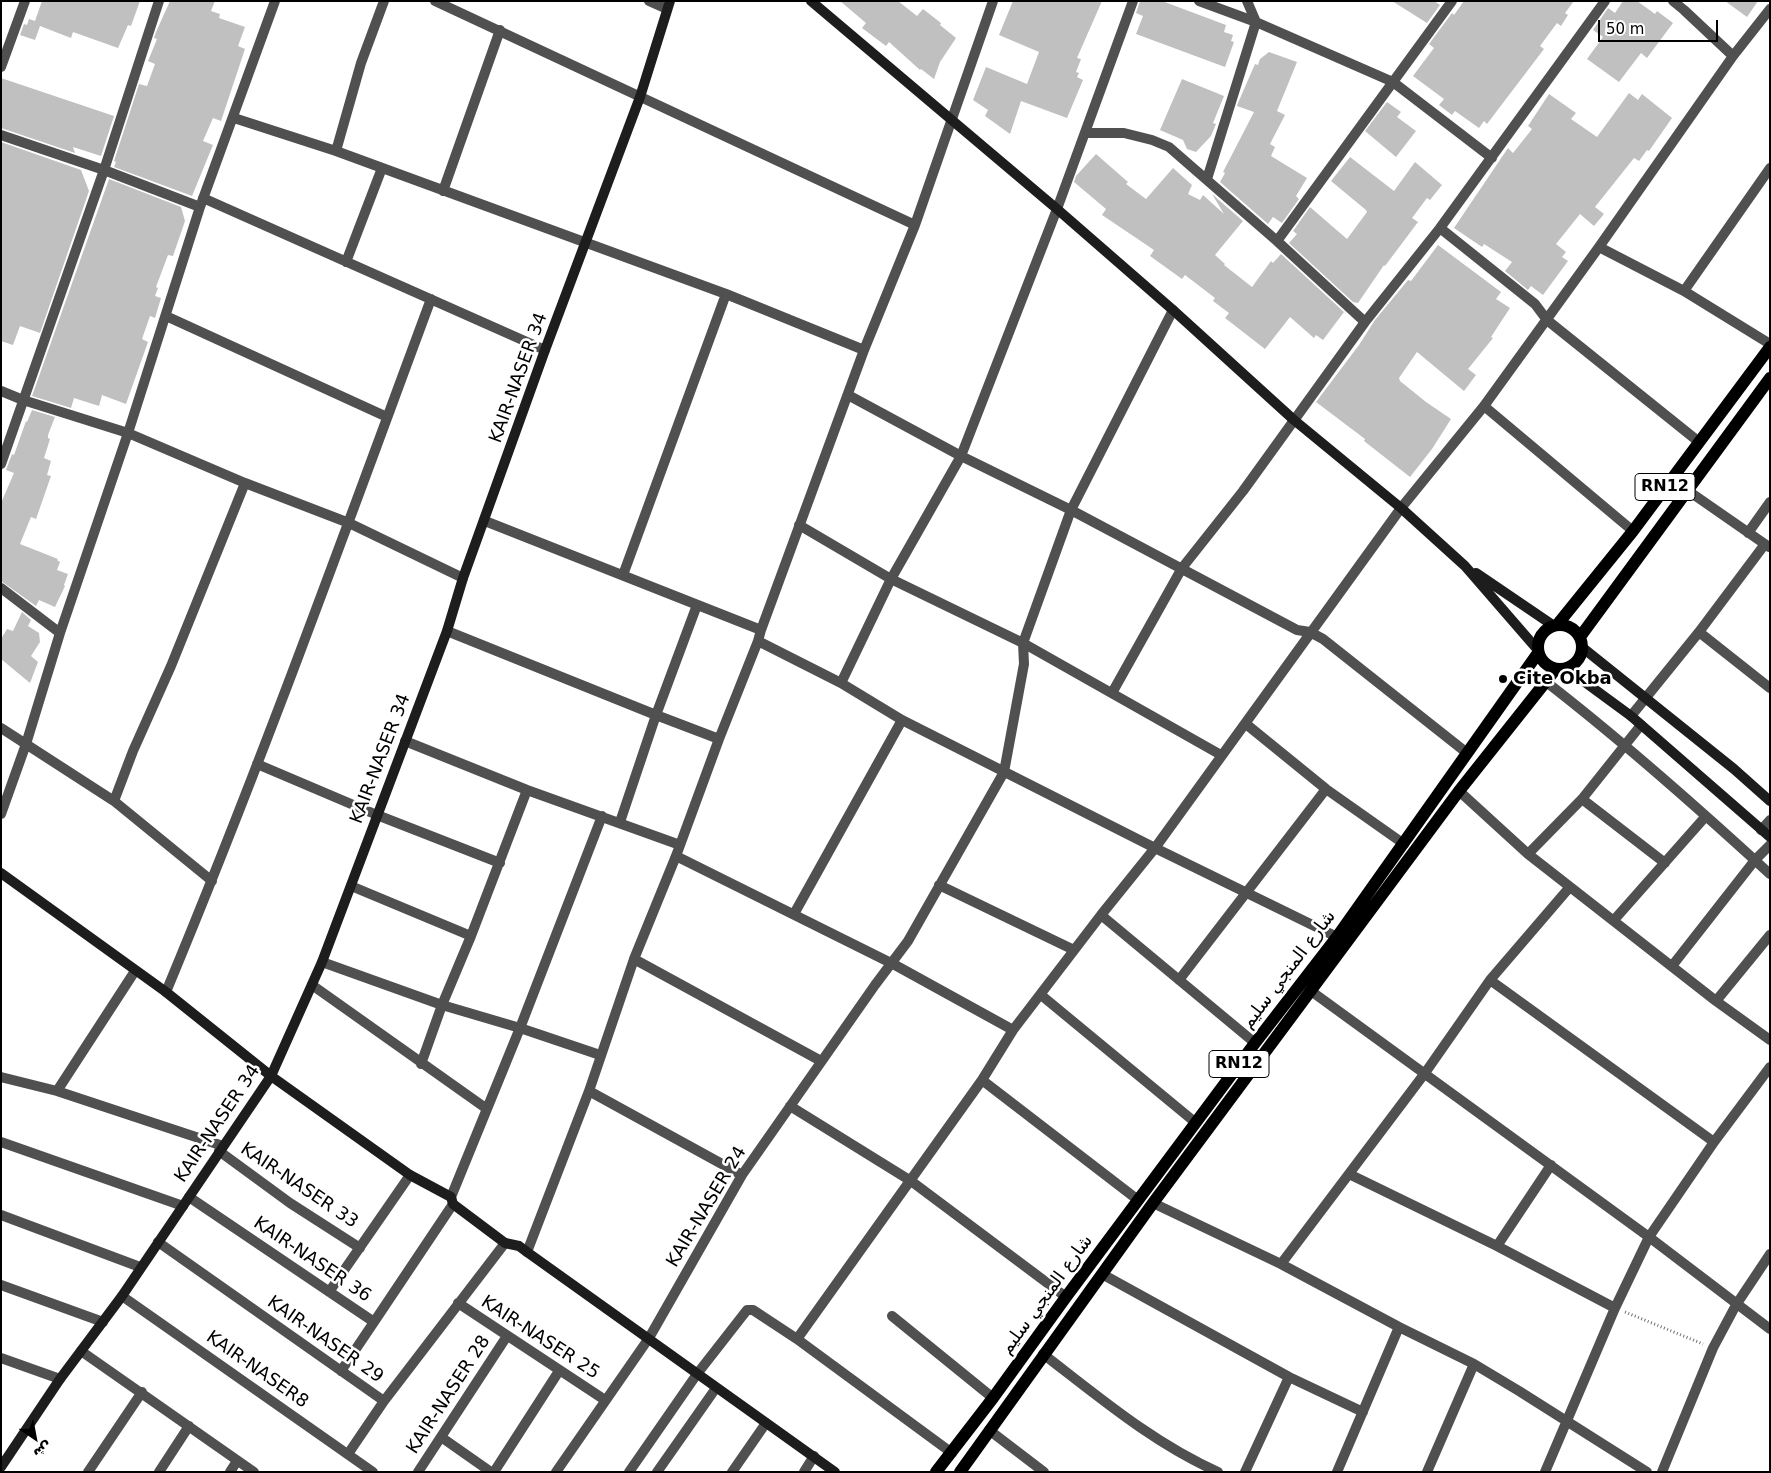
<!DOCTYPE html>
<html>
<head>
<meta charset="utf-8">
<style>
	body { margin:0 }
	#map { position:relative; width:1771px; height:1473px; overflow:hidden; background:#fff; font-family:"DejaVu Sans","Noto Naskh Arabic",sans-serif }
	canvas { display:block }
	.frame { position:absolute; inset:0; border:2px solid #000; pointer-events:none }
	.north { position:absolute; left:10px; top:1413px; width:50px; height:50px; -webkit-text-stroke:4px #fff; paint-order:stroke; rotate:147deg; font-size:14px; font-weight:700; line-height:20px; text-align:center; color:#000 }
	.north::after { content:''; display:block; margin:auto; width:18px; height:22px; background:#000; clip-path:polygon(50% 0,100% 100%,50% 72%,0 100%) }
	.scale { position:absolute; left:1598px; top:20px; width:120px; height:22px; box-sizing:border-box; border:2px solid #000; border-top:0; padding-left:6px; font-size:15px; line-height:18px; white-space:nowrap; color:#000; -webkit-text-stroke:4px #fff; paint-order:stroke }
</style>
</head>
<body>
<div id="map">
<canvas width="1771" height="1473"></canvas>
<div class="frame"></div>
<div class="north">ش</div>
<div class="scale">50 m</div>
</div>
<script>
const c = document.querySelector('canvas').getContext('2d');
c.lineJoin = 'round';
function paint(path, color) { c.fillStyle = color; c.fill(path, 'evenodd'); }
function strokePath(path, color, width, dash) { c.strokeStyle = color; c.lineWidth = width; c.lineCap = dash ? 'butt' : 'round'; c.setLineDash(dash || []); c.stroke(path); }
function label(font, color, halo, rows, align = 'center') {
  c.font = font + ' "DejaVu Sans","Noto Naskh Arabic",sans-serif'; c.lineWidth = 5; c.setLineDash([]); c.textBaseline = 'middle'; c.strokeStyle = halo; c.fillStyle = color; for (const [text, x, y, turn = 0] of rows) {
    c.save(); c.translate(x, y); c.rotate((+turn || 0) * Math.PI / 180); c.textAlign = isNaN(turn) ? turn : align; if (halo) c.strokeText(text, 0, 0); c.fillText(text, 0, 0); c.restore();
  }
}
paint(new Path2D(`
	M42 1H140L131 26 128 25 118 48 73 32 71 38 40 26 35 40 20 35 24 24 27 25 29 19 35 21Z
	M170 1H215L211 11 220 14 219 18 245 27 238 46 245 49 221 121 213 118 203 141 213 145 192 196 114 167 116 162 114 161 139 84 147 86 155 64 148 61 157 39 154 38 156 32Z
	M840 1H898L917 16 923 9 941 23 940 25 956 38 940 62 934 79 921 69 920 70 889 42 886 46 862 28 866 23Z
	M1013 1H1102L1077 58 1081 59 1076 72 1079 73 1077 77 1083 80 1067 118 1021 101 1010 134 985 116 988 110 973 100 986 67 1027 84 1039 52 999 35Z
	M1140 1H1162L1226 25 1224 32 1233 35 1231 41 1234 42 1225 67 1136 34 1143 16 1136 13Z
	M1392 1H1434L1440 5 1427 23Z
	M1464 1H1574L1565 13 1568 15 1561 26 1557 23 1540 46 1544 49 1487 124 1484 121 1479 128 1455 111 1452 115 1439 105 1444 99 1413 76 1434 48 1429 44 1452 13 1454 15Z
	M1623 1H1637L1655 14 1657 11 1673 23 1647 58 1641 53 1619 82 1587 59 1603 37 1593 30 1608 8 1615 13Z
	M1725 1H1758L1747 17Z
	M1269 52 1297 62 1277 111 1285 115 1270 144 1275 147 1271 156 1307 178 1296 196 1299 199 1282 223 1273 217 1268 224 1220 182 1225 173 1223 172 1254 112 1237 106 1238 103 1255 64 1258 65 1260 59Z
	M1 78 114 116 101 156 73 147 75 153 1 128Z
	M1182 79 1224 96 1213 123 1216 124 1211 136 1196 152 1187 149 1183 140 1160 130Z
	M1629 93 1638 100 1642 94 1672 118 1649 151 1647 150 1639 161 1634 158 1595 207 1604 214 1594 226 1580 214 1556 244 1566 252 1562 257 1568 261 1543 295 1531 286 1528 290 1505 271 1512 262 1484 244 1482 247 1454 228 1508 148 1513 153 1532 129 1528 126 1549 94 1576 113 1571 119 1597 137Z
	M1387 102 1401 112 1397 117 1416 131 1396 157 1365 131Z
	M1 142 81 170 89 191 40 333 20 326 13 345 1 341Z
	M1096 154 1128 182 1126 184 1146 199 1173 168 1192 185 1188 194 1200 200 1203 195 1224 214 1212 194 1243 221 1215 255 1225 264 1224 265 1252 287 1271 261 1273 263 1281 254 1344 312 1323 340 1316 335 1314 338 1290 317 1265 349 1225 318 1229 313 1213 301 1215 298 1185 275 1182 279 1150 256 1154 250 1102 215 1106 209 1074 182 1076 176Z
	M1350 157 1394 191 1415 162 1442 185 1430 200 1427 198 1412 218 1418 222 1385 266 1384 265 1358 303 1353 302 1289 243 1297 234 1293 231 1310 207 1347 239 1367 212 1366 210 1331 181Z
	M109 179 181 207 185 221 173 256 168 255 156 287 158 288 155 296 161 298 155 318 150 316 142 339 148 342 126 404 102 395 99 406 74 398 71 408 32 396Z
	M1438 245 1501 292 1496 299 1510 308 1491 337 1493 338 1468 369 1476 375 1464 391 1417 352 1399 378 1400 381 1426 402 1451 419 1432 449 1410 477 1364 441 1365 439 1316 402 1359 345 1375 320 1408 280 1411 281Z
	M32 410 55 417 48 435V438L50 439 44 458 51 461 47 475 51 476 36 519 31 517 20 544 58 559 57 560 60 562 57 570 68 574 64 585 65 586 55 607 39 600 36 606 1 581V503L14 473 6 470 12 454 14 455 26 421 27 422Z
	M22 612 31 620 28 626 39 633 40 642 31 656 38 662 30 683 1 659V639L7 629 13 631Z`), '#c0c0c0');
strokePath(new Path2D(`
	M1625 1312 1703 1344`), '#727272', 3, [1, 2.5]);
strokePath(new Path2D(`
	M435 1 915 225
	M649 1 667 9
	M1199 1 1256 22 1393 82 1492 158
	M1673 1 1684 10 1733 56
	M1 67 25 1
	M234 118 336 151 726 294 864 350
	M1085 133H1124L1152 140 1169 147 1277 241 1365 322
	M1 135 104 170 200 207
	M336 151 361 63 384 1
	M1207 179 1256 22 1247 1
	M443 191 500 30
	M203 198 545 350
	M1440 228 1535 304 1547 320 1699 442
	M1277 241 1452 1
	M1599 247 1684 291 1770 344
	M346 262 382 168
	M1684 291 1770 168
	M166 316 387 417
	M1 391 23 400 128 433 245 483 349 523 463 578
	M848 395 961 456 1071 510 1297 630 1310 632 1323 639 1467 753
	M1484 406 1633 531
	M1 464 104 170 159 1
	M1687 490 1769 547
	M485 521 761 630
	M799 525 891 579 1023 643 1221 755
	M1748 533 1770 502
	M1765 544 1699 632 1770 688
	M623 575 726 294
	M1 588 60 633
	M447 631 656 715 719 739
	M758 641 841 683 902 720 1155 848 1337 937
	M1545 681C1624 742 1697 807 1770 874
	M841 683 891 579 961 456 1057 209 1133 1
	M1112 693 1182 568 1243 491 1365 322 1440 228 1605 1
	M1631 716 1699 632
	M1246 724 1326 789 1404 844
	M1 728 114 801 212 881
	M405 741 527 790 680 845
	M257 764 377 815 500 863
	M1459 791 1528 854 1716 1001 1770 1040
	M1582 799 1665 863
	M114 801 133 751 171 666 245 483
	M1 814 26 744 60 633 128 433 200 207 275 1
	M620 822 656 715 697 605
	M1761 830 1770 820
	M1528 854 1582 799 1641 725
	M676 856 895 965 1013 1030
	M939 885 1074 950
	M351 886 471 936
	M794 914 902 720
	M1101 915 1255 1043
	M1614 920 1706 816
	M634 959 821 1061
	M322 962 442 1005 520 1028 600 1055
	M1672 966 1755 860 1770 845
	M1179 980 1326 789
	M1490 980 1714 1142
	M312 985 487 1109
	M1311 991 1649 1237 1770 1329
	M166 992C261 764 345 531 431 299
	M1041 995 1196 1123
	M1716 1001 1770 935
	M421 1064 442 1005 471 936 527 790
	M1 1077 57 1091 223 1146
	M982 1080 1138 1200
	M57 1091 135 971
	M589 1091 742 1175
	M790 1106 911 1181 1066 1297
	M1 1142 183 1206
	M219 1151 290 1203 360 1248
	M1349 1174 1497 1246 1615 1308
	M189 1197 374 1322 453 1204
	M451 1197 520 1028 602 816
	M1153 1203 1281 1264 1399 1327 1474 1364 1519 1391 1647 1472
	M1 1215 140 1267
	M158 1242 384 1401 505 1243
	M1497 1246 1551 1165
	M527 1252 589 1091 634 959 676 856 719 739 758 641 761 630 864 350 915 225 993 1
	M1281 1264 1425 1073 1490 980 1569 888
	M1102 1274 1289 1377 1363 1412
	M1 1285 103 1322
	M329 1292 410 1175
	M122 1296 373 1472
	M458 1303 605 1400
	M892 1316 993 1398
	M797 1339 982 1080 1013 1030 1101 915 1155 848 1401 508 1484 406 1599 247 1733 56 1770 9
	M81 1351 254 1472
	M1043 1354C1099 1397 1153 1443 1218 1472
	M1 1358 60 1379
	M341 1371 374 1322
	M989 1430 1044 1472
	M441 1437 491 1472
	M348 1454 384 1401
	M88 1472 142 1392
	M159 1472 189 1426
	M230 1472 237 1461
	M418 1472 507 1336
	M494 1472 559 1371
	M556 1472 649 1338 742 1175 875 985 908 941 1004 772 1024 664 1023 643 1071 510 1173 310
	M629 1472 697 1374 747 1310H753L797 1339 952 1453
	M657 1472 716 1388
	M732 1472 766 1423
	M804 1472 814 1456
	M1245 1472 1289 1377
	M1337 1472 1399 1327
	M1427 1472 1474 1364
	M1545 1472 1615 1308 1649 1237 1714 1142 1770 1067
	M1662 1472 1713 1348 1736 1305 1770 1254`), '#505050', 10);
strokePath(new Path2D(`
	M811 1 1057 209 1173 310 1294 420 1401 508 1465 566 1537 649
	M1476 573 1554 626
	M1583 648 1734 769 1770 801
	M1567 669 1631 716 1770 837
	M1 873 166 992 271 1076 410 1175 451 1197 453 1204 505 1243 519 1246 527 1252 835 1472
	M1 1467 60 1379 122 1296 271 1076 322 962 447 631 463 578 545 350 640 97 670 1`), '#1d1d1d', 10);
strokePath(new Path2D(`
	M1538 647a22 22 0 1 1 44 0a22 22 0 1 1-44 0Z
	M1557 625 1633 531 1770 347
	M1580 637 1770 378
	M936 1472 993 1398 1066 1297 1255 1043 1337 937 1538 653
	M960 1472 1153 1203 1459 791 1555 670`), '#000', 12);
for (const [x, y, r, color] of [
	[1503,679,5,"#000"]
]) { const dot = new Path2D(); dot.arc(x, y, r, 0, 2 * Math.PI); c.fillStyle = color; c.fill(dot); strokePath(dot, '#fff', 2); }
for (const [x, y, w] of [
	[1665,487,60],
	[1239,1064,60]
]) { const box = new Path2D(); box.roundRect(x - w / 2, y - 13.5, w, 27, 4); c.fillStyle = '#fff'; c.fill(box); strokePath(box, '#000', 1); }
label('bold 16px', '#000', null, [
	["RN12",1665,487],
	["RN12",1239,1064]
]);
label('18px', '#000', '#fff', [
	["KAIR-NASER 34",519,378,-70],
	["KAIR-NASER 34",381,759,-69],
	["شارع المنجي سليم",1289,970,-53],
	["KAIR-NASER 34",218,1124,-56],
	["KAIR-NASER 33",299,1186,34],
	["KAIR-NASER 24",707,1207,-59],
	["KAIR-NASER 36",312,1260,34],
	["شارع المنجي سليم",1047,1295,-54],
	["KAIR-NASER 25",540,1338,33],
	["KAIR-NASER 29",325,1340,35],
	["KAIR-NASER8",257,1370,35],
	["KAIR-NASER 28",449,1395,-57]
]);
label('bold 18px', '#000', '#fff', [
	["Cite Okba",1513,679]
], 'left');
</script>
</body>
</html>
